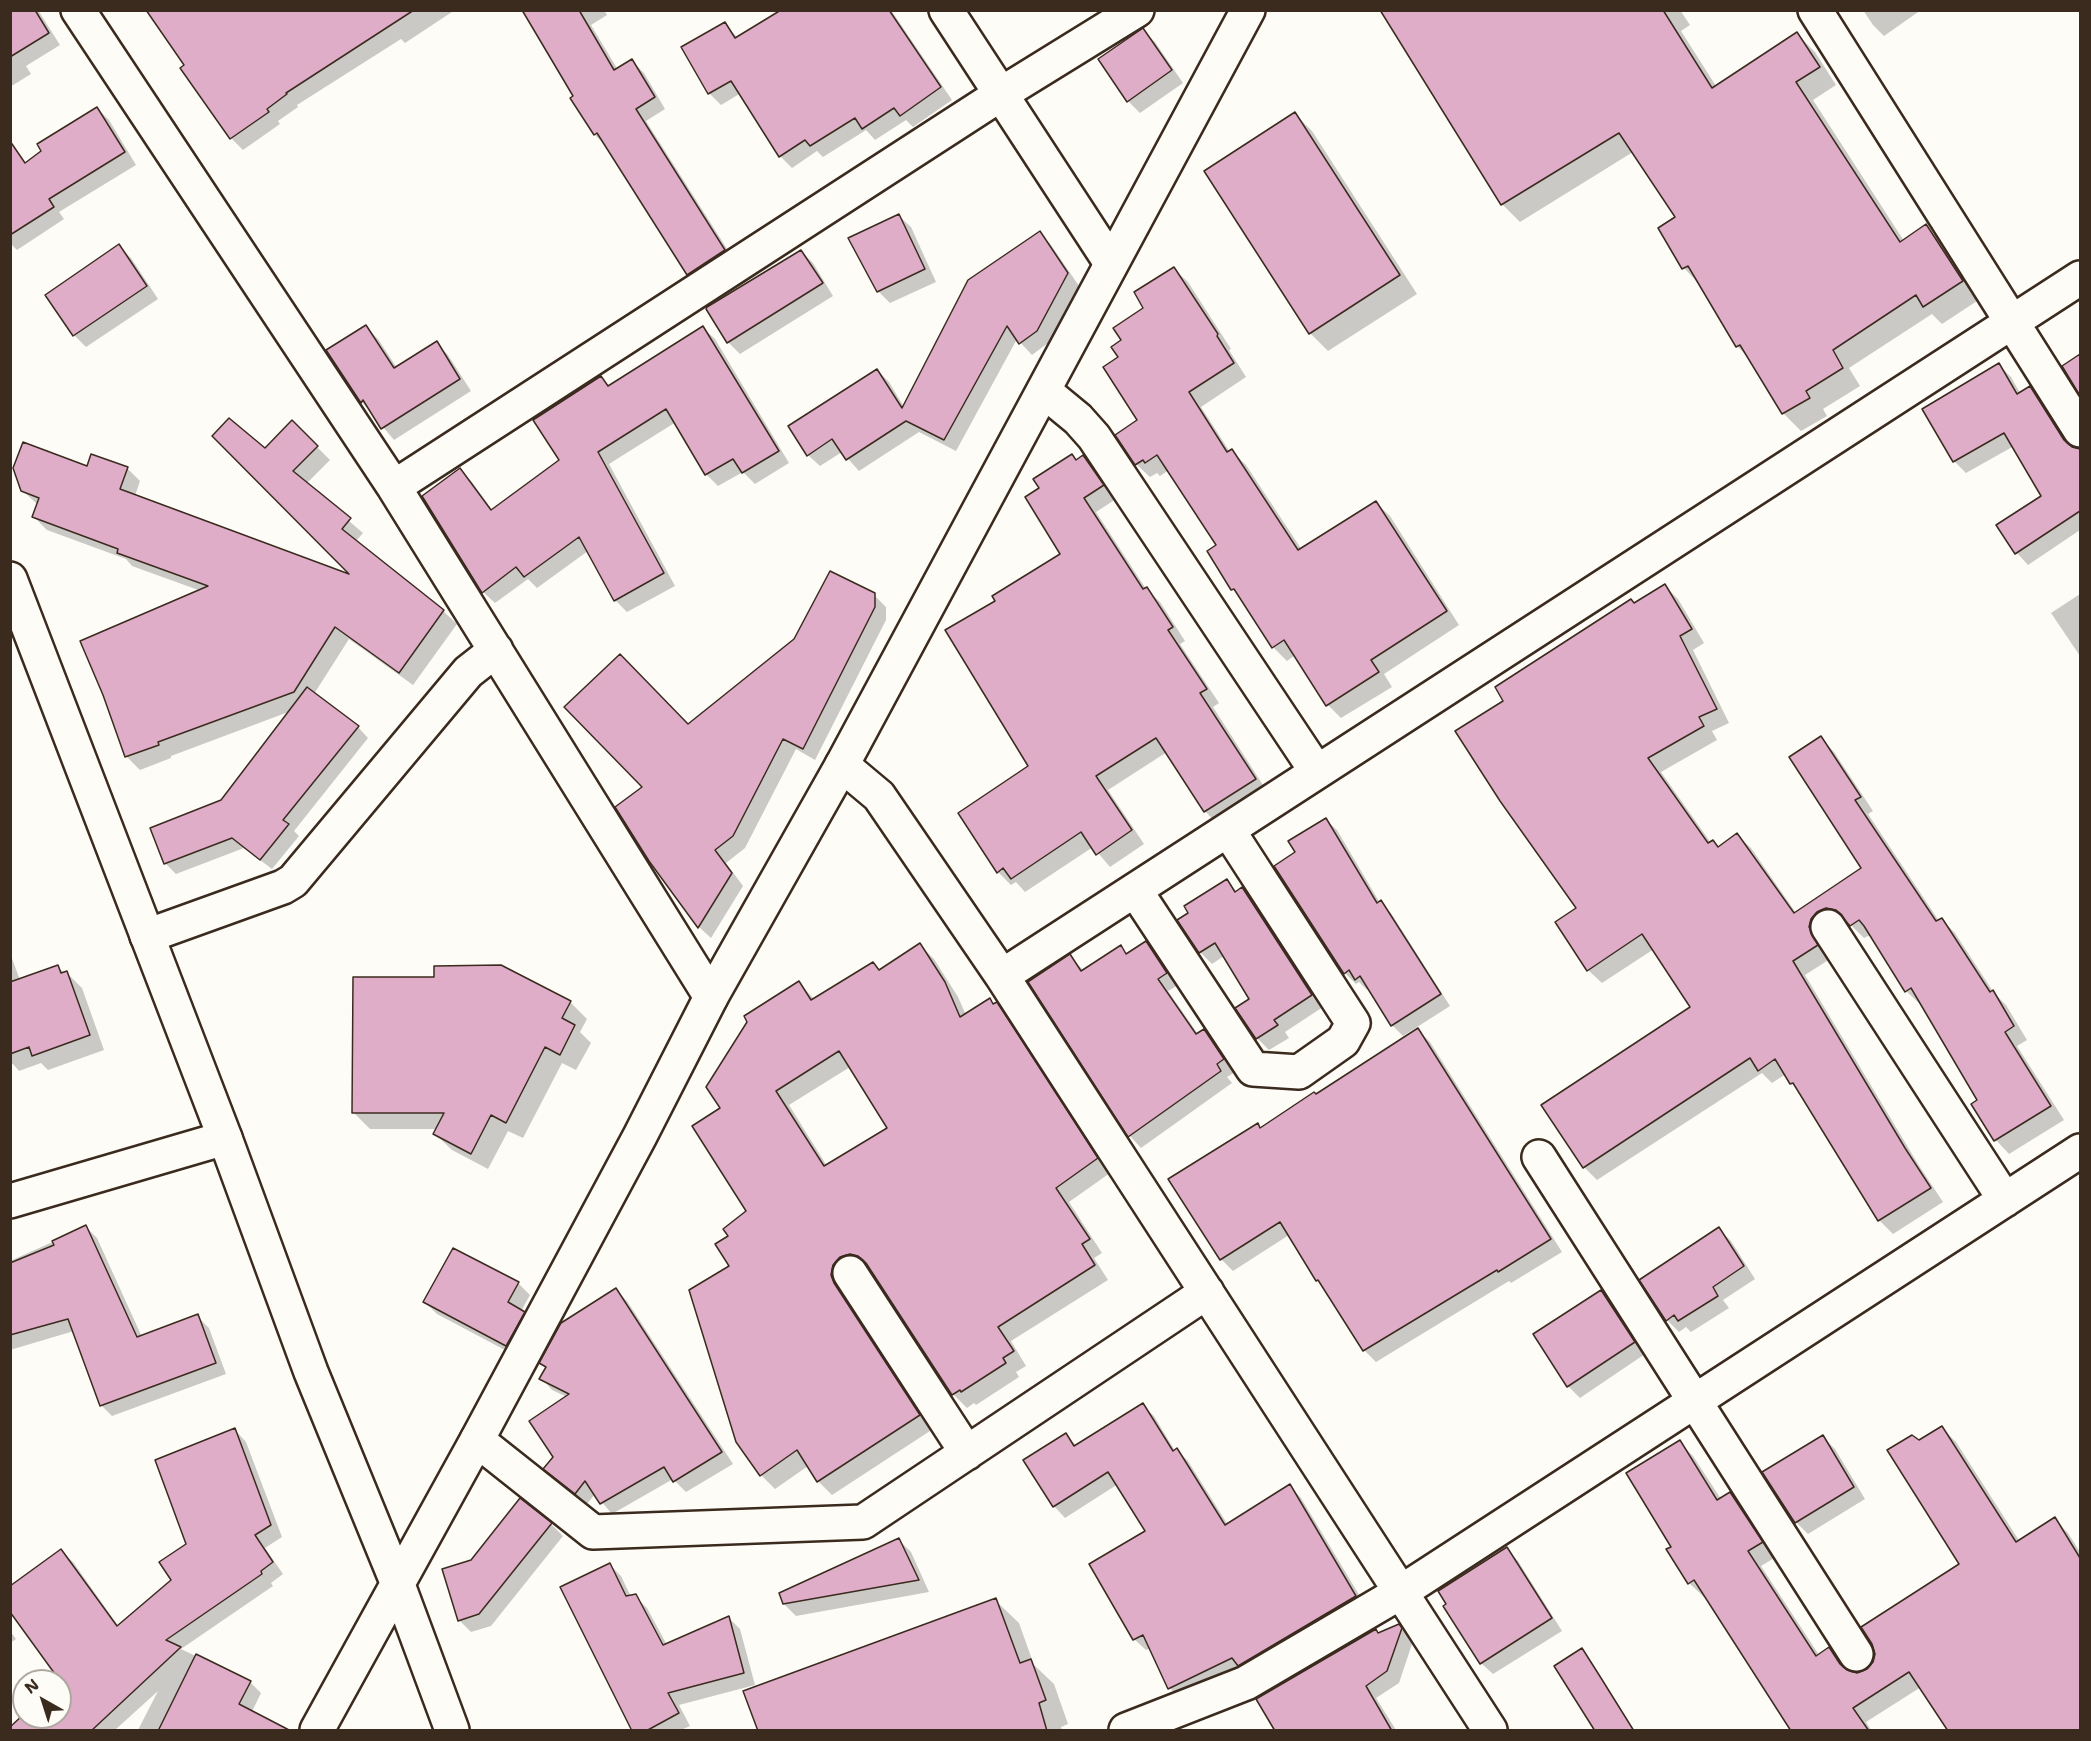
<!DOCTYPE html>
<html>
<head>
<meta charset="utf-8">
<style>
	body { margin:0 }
	#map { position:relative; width:2091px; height:1741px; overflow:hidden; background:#fdfcf7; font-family:"Shantell Sans",sans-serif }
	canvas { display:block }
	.frame { position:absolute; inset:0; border:12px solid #3b2a1e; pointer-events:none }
	.north { position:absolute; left:12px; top:1669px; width:60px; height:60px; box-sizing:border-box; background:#fdfcf7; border:2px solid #afa8a0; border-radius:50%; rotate:321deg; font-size:16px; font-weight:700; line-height:24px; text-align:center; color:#3b2a1e }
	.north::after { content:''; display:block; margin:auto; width:21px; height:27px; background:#3b2a1e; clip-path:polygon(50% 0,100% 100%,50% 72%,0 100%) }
</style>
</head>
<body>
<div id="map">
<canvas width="2091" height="1741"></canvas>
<div class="frame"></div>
<div class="north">N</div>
</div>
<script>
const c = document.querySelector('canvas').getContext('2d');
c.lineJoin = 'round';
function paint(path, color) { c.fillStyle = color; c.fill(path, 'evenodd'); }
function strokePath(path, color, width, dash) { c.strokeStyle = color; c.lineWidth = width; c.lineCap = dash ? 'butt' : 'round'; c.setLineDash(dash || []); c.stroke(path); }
paint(new Path2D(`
	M10 10H38L60 45 26 66 31 74 10 87Z
	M147 10H455L405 43 401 39 297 105 298 107 278 121 280 124 243 150 231 138 186 66Z
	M524 10H604L607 15 591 25 618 70 632 61 644 73 665 109 646 121 736 263 700 286 688 274 607 147 595 135 572 99 575 97Z
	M784 10H891L952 100 913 127 906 120 875 140 866 130 823 157 817 151 792 168 780 156 741 93 721 105 709 93 725 24 738 38Z
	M1441 10H1680L1690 25 1681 31 1716 86 1797 34 1815 52 1836 85 1813 100 1904 241 1925 226 1943 244 1980 299 1942 324 1932 314 1849 368 1860 386 1823 409 1827 416 1801 431 1783 413 1752 361 1737 346 1702 287 1684 268 1660 228 1677 218 1633 152 1520 222 1502 204Z
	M1863 10H1921L1884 36 1873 25Z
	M1143 30 1155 42 1183 83 1140 113 1128 101Z
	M97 108 109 120 136 165 59 212 64 219 17 250 10 243V174L43 152Z
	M1295 114 1312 131 1417 294 1328 351 1310 333Z
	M899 216 911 227 936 282 890 303 878 291Z
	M1040 233 1051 245 1079 286 1048 343 1032 355 1017 339 956 451 919 432 859 471 842 452 820 466 808 455 877 370 889 382 904 407Z
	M119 246 131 258 158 299 86 347 74 335 47 295Z
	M801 251 813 263 833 296 740 354 728 342 708 308Z
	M1174 269 1188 282 1231 349 1229 350 1246 377 1201 407 1230 452 1232 451 1246 465 1302 550 1376 503 1390 516 1459 625 1384 674 1392 687 1341 718 1328 705 1295 655 1287 661 1273 647 1241 598 1233 589 1218 546 1169 470 1160 476 1157 473 1150 477 1136 464 1139 421 1120 357 1123 341Z
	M366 327 378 339 397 368 436 343 448 355 471 391 394 440 362 402 328 351Z
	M703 328 715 339 789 463 755 484 743 472 718 486 706 474 676 422 609 464 675 586 627 612 615 600 588 551 537 588 528 579 495 603 483 592 460 470 472 482 493 511 561 460 601 378 610 387Z
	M2080 356V393L2064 367Z
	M1999 365 2011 377 2020 393 2030 388 2042 400 2080 463V530L2028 565 2017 553 2043 496 2014 446 1966 473 1954 461 1924 409Z
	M292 422 330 460 306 484 363 533 356 541 443 611 457 624 413 685 349 639 314 694 358 727 368 738 294 831 299 836 272 869 244 848 176 874 165 863 222 802 291 711 171 756V758L140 770 126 756 201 591 132 566 126 559 47 530 33 516 38 505 22 490 88 468H127L140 481 135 496 354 577 265 450Z
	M1072 456 1077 461 1083 457 1097 470 1116 499 1096 512 1146 589 1160 602 1185 641 1180 644 1219 703 1213 707 1268 793 1218 825 1205 811 1167 752 1108 790 1144 844 1110 867 1093 847 1025 892 1016 882 1011 885 998 872 1030 766 997 601 1062 554 1041 488Z
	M1665 586 1678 599 1704 643 1693 650 1729 723 1712 731 1717 740 1661 772 1711 843 1719 848 1737 835 1751 848 1796 913 1863 869 1821 738 1834 752 1873 811 1868 814 1939 921 1942 920 1955 933 1994 993 2006 1005 2027 1040 2017 1046 2064 1120 2009 1154 1996 1140 1973 1105 1979 1101 1922 1003 1920 1004 1906 991 1870 935 1864 938 1849 923 1842 921 1830 959 1805 975 1918 1164 1943 1202 1893 1234 1880 1221 1800 1092 1786 1074 1772 1083 1762 1073 1597 1180 1584 1167 1692 1008 1654 949 1602 983 1588 970 1578 908 1505 702 1635 604Z
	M2080 594V656L2051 613Z
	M874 595 886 607V620L815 760 796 749 745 848 726 863 743 886 711 938 699 927 650 860 644 787 688 726 796 640Z
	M1326 820 1337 830 1380 903 1391 913 1450 1006 1403 1036 1392 1025 1369 988 1367 990 1359 982 1356 984 1345 973 1297 853Z
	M1227 881 1237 892 1242 889 1254 900 1323 1007 1285 1032 1289 1038 1269 1050 1257 1038 1251 999 1224 956 1212 964 1200 952Z
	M1146 943 1158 954 1178 985 1168 991 1198 1034 1204 1031 1216 1042 1235 1072 1227 1077 1232 1083 1141 1148 1130 1136 1070 956 1084 971 1120 947 1128 954Z
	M920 945 934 959 958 997 966 1015 990 1000 995 1005 996 1004 1010 1018 1110 1173 1069 1202 1102 1253 1094 1258 1108 1280 1011 1341 1026 1366 1016 1372 1019 1377 976 1405 974 1403 967 1408 953 1394 872 1269 864 1268 933 1429 832 1495 818 1481 808 1466 775 1489 761 1475 731 1266 730 1236 748 1212 722 1108 799 983 815 1000 873 964 880 971ZM850 1067 889 1129 827 1166 789 1105Z
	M10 953 20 980 57 966 64 973H67L82 988 104 1050 48 1070 41 1063 19 1071 13 1064 10 1065Z
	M570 1002 587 1019 580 1032 591 1043 576 1070 562 1063 523 1138 508 1131 488 1169 452 1150 435 1134 437 1129H370L353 1112Z
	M1418 1030 1430 1042 1562 1252 1511 1283 1509 1281 1376 1362 1364 1350 1289 1235 1233 1271 1221 1259 1257 1125 1261 1129 1316 1096Z
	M86 1227 97 1238 142 1337 197 1316 209 1328 226 1374 112 1416 101 1405 74 1331 10 1350V1261Z
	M1719 1229 1731 1241 1755 1279 1723 1300 1729 1308 1691 1332 1686 1327 1679 1332 1667 1320Z
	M518 1283 530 1295 521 1311 536 1325 518 1357 437 1314 425 1302Z
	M616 1290 627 1301 733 1464 686 1492 673 1479 612 1514 595 1494 587 1504 545 1469 555 1457 567 1397 552 1390 541 1378 546 1368 541 1363Z
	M1601 1291 1613 1303 1645 1354 1580 1398 1568 1386Z
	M1142 1405 1154 1416 1175 1451 1177 1450 1188 1461 1228 1525 1290 1486 1301 1498 1367 1608 1181 1700 1170 1688 1151 1648 1146 1650 1134 1639 1147 1532 1118 1484 1065 1518 1054 1506 1066 1435 1077 1446Z
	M1942 1428 1956 1442 2020 1542 2054 1519 2068 1533 2080 1552V1730H1950L1921 1687 1866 1722 1871 1730H1793L1706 1595 1704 1597 1689 1583 1673 1547 1679 1442 1693 1456 1721 1499 1730 1494 1744 1508 1776 1557 1761 1566 1819 1655 1829 1649 1843 1663 1849 1672 1857 1674 1867 1671 1961 1564 1919 1442Z
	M235 1430 246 1442 282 1537 265 1548 283 1574 271 1583 273 1586 181 1649 250 1682 261 1693 243 1730H138L158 1691 115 1730H10L24 1716 60 1717 61 1551 73 1562 119 1627 173 1580Z
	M1823 1437 1835 1449 1865 1499 1808 1534 1796 1522Z
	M551 1524 563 1536 491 1626 471 1632 459 1620 472 1561Z
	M899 1540 911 1552 929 1592 796 1616 784 1604Z
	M1507 1549 1518 1561 1562 1631 1493 1674 1481 1663Z
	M609 1564 621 1576 631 1597 635 1596 647 1608 667 1645 728 1617 740 1629 755 1685 679 1705 690 1726 681 1730H634Z
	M995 1600 1019 1623 1034 1665 1054 1684 1068 1724 1061 1727 1062 1730H953Z
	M1399 1626 1413 1641 1399 1683 1376 1698 1396 1730H1277L1379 1634Z
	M10 1631 16 1639 10 1643Z
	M1581 1650 1615 1699 1588 1713Z`), '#0003');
const building = new Path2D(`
	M10 10H35L49 33 10 57Z
	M146 10H414L286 93 287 94 267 109 269 112 230 139 180 68 184 65Z
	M522 10H579L614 70 632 59 655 97 636 109 725 250 687 275 597 133 594 135 570 98 573 96Z
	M781 10H889L941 87 900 116 894 108 862 129 855 118 810 146 805 140 779 157 731 81 708 94 681 47 725 22 735 38Z
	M1380 10H1663L1712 88 1797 32 1820 67 1796 82 1900 242 1926 224 1963 281 1923 307 1916 295 1833 350 1843 368 1806 391 1810 398 1782 414 1740 345 1736 347 1688 266 1682 269 1658 228 1675 217 1619 133 1501 205Z
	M1143 28 1172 70 1127 102 1098 59Z
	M97 107 125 152 49 199 54 207 10 235V141L25 163 41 151 37 144Z
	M1295 112 1400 275 1309 334 1204 171Z
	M899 214 925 269 877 292 848 238Z
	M1040 231 1068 273 1037 331 1019 344 1007 326 944 440 906 421 846 460 832 439 807 456 788 426 877 369 902 408 968 280Z
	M119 244 147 286 73 336 45 295Z
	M801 250 823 283 727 343 706 309 707 307Z
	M1174 267 1218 334 1217 336 1234 363 1189 392 1227 452 1232 449 1298 550 1376 501 1447 611 1371 660 1379 672 1326 706 1284 640 1272 648 1234 589 1231 590 1207 551 1216 545 1157 455 1145 463 1143 460 1135 465 1115 435 1137 420 1103 367 1118 357 1111 347 1121 340 1113 328 1143 308 1134 292Z
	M366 325 394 368 437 341 460 379 381 429 363 400 361 403 326 350Z
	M703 326 779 451 742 473 733 459 705 475 666 409 598 452 664 573 614 601 579 537 524 577 516 567 482 593 422 496 460 468 491 510 559 460 533 420 601 376 608 386Z
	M2080 354V396L2062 366Z
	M1999 363 2017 394 2030 386 2064 440 2072 447 2080 449V511L2015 554 1996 525 2041 496 2004 433 1953 462 1922 409Z
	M229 418 265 448 292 420 318 446 293 471 351 518 342 529 444 610 399 673 335 627 294 692 158 742 159 745 125 757 103 695 80 641 208 586 117 553 118 549 32 517 39 498 21 491 13 468 23 442 87 466 91 454 128 467 120 489 349 574 212 436Z
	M1072 454 1076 460 1083 455 1104 485 1084 498 1143 589 1147 587 1173 627 1168 630 1207 689 1200 693 1256 779 1204 812 1156 738 1096 776 1132 830 1096 855 1081 832 1011 879 1003 868 997 873 958 813 1028 766 945 630 995 601 992 596 1060 554 1025 497 1039 488 1033 479Z
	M830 571 875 593V607L803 749 783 739 733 836 715 850 732 873 698 928 649 861 615 807 642 787 564 707 620 654 688 724 794 639Z
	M1665 584 1692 629 1680 636 1717 709 1699 717 1704 726 1648 758 1708 843 1713 840 1718 847 1737 833 1794 913 1861 868 1789 757 1821 736 1861 797 1855 800 1936 921 1942 918 1990 992 1993 990 2014 1026 2005 1032 2051 1106 1994 1141 1971 1104 1977 1100 1911 988 1905 992 1864 926 1859 920 1850 926 1836 910 1826 908 1817 912 1811 919 1809 927 1818 945 1793 961 1905 1148 1931 1188 1878 1221 1793 1083 1790 1084 1775 1059 1758 1071 1750 1058 1583 1168 1541 1105 1690 1007 1642 934 1587 971 1555 922 1576 908 1500 801 1455 731 1503 701 1495 687 1631 599 1634 603Z
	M307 687 359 726 283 820 289 824 260 860 232 838 164 864 150 828 221 800Z
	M1326 818 1377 903 1381 900 1441 994 1391 1026 1360 976 1355 980 1349 970 1344 974 1274 866 1295 852 1288 841Z
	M1227 879 1235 892 1242 887 1312 995 1274 1020 1278 1025 1256 1039 1235 1008 1249 999 1215 943 1199 953 1177 920 1188 913 1184 906Z
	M1146 941 1167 973 1158 979 1196 1034 1204 1029 1224 1059 1217 1064 1221 1071 1128 1137 1028 982 1070 954 1081 971 1121 945 1126 954Z
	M920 943 945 982 960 1017 990 998 993 1004 997 1002 1098 1158 1056 1188 1090 1239 1082 1244 1095 1265 998 1327 1014 1351 1003 1358 1006 1363 961 1392 960 1390 952 1395 866 1263 858 1256 850 1254 840 1257 833 1265 831 1275 834 1283 920 1415 817 1482 797 1450 760 1476 736 1442 689 1290 729 1266 715 1244 728 1236 723 1229 746 1211 692 1126 720 1108 706 1087 747 1022 744 1016 799 981 811 1000 873 962 879 970ZM839 1051 887 1128 824 1166 776 1091Z
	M58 965 61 973 67 971 90 1035 32 1056 29 1047 10 1054V982Z
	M501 965 571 1001 562 1018 575 1025 560 1055 545 1047 506 1123 491 1115 471 1154 433 1134 444 1113H352L353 977H434V966Z
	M1418 1028 1551 1239 1498 1272 1497 1270 1363 1351 1318 1280 1316 1281 1280 1222 1220 1260 1168 1179 1258 1123 1260 1128 1314 1092 1316 1094Z
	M86 1225 137 1337 198 1314 216 1363 100 1406 68 1319 10 1335V1263L54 1245 52 1241Z
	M1719 1227 1744 1266 1713 1287 1718 1296 1678 1321 1674 1315 1666 1321 1639 1280Z
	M453 1248 519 1282 508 1302 525 1312 506 1346 423 1302Z
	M616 1288 722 1452 673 1482 664 1467 600 1504 585 1481 575 1494 543 1469 553 1457 529 1421 569 1394 539 1379 546 1367 539 1363 561 1323Z
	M1601 1290 1635 1342 1567 1387 1533 1334Z
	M1143 1403 1173 1451 1177 1448 1225 1525 1290 1484 1356 1596 1238 1666 1232 1658 1168 1689 1143 1635 1133 1640 1089 1564 1145 1531 1108 1472 1053 1507 1023 1460 1066 1433 1074 1446Z
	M1942 1426 2016 1542 2055 1517 2080 1558V1731H1948L1909 1672 1853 1708 1869 1731H1791L1694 1580 1688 1584 1666 1549 1671 1547 1626 1473 1680 1440 1717 1500 1730 1492 1763 1542 1748 1551 1816 1656 1829 1647 1840 1664 1847 1670 1857 1673 1867 1669 1873 1662 1875 1654 1872 1644 1861 1627 1959 1564 1887 1450 1912 1435 1919 1440Z
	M235 1428 271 1525 255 1535 273 1562 261 1571 262 1574 166 1640 181 1647 91 1731H10V1727L24 1714V1717H60V1681L10 1612V1586L61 1549 117 1626 171 1580 159 1562 186 1544 155 1460Z
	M1823 1435 1854 1487 1795 1523 1762 1472Z
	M520 1498 552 1523 479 1614 458 1621 442 1569 471 1560Z
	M899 1538 919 1580 783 1604 779 1593Z
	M1507 1547 1552 1618 1480 1664 1443 1606 1446 1604 1438 1591Z
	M610 1563 626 1596 636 1594 663 1645 729 1616 744 1673 668 1693 679 1713 646 1731H632L560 1587Z
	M996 1598 1020 1663 1031 1659 1046 1700 1039 1703 1047 1731H758L743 1691Z
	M1399 1624 1402 1628 1387 1671 1366 1686 1392 1731H1275L1256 1699 1376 1629 1378 1633Z
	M1582 1648 1601 1678 1634 1731H1595L1554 1666Z
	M196 1654 251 1681 239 1704 291 1731H158Z`);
paint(building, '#e0adc9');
strokePath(building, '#3b2a1e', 1.5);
const street = new Path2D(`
	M78 10 394 487 711 997
	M946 10 1111 263
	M1815 10 2080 430
	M1044 391 1078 419 1094 437 1317 772
	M394 487 1001 94 1137 10
	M842 765 879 796 1002 976 1490 1730
	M1135 890 1253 1069 1299 1072 1343 1041 1353 1023 1228 830
	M1828 927 2005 1200
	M147 936 283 887 293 881 468 672 496 650
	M1002 976 2080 278
	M1539 1157 1856 1654
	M10 1201 225 1138
	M850 1273 967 1453
	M477 1440 593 1532 863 1522 1207 1292
	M1126 1730 1246 1683 1401 1592 2080 1151`);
const secondary = new Path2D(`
	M10 579 225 1138 311 1372 397 1582 452 1730
	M317 1730 477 1440 640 1136 711 997 842 765 1248 10`);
strokePath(street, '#3b2a1e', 38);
strokePath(secondary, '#3b2a1e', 38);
strokePath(street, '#fdfcf7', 33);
strokePath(secondary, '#fdfcf7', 33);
</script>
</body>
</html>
